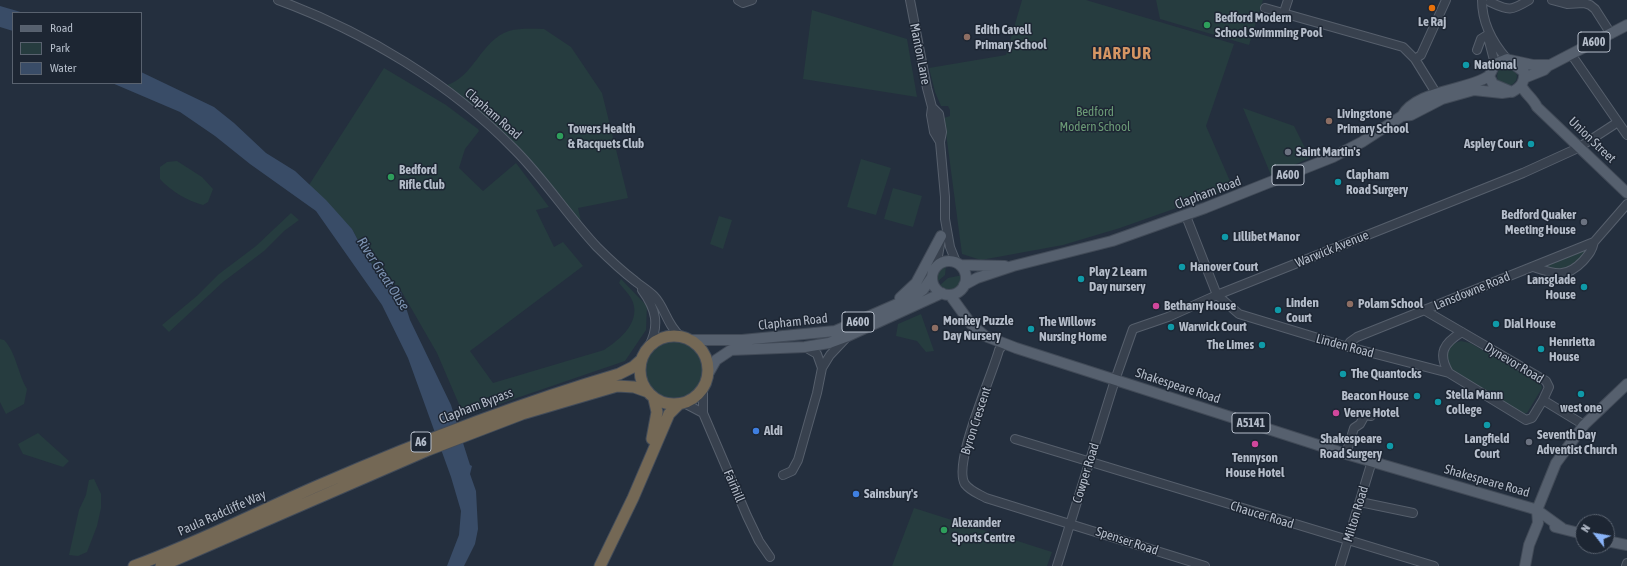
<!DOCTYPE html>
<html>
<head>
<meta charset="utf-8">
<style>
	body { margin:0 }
	#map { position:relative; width:1627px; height:566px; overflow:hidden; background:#242f3e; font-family:"Asap Condensed",sans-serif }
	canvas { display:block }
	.legend { position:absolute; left:12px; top:12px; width:130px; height:72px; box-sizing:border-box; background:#1d2633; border:1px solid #59626f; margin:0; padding:5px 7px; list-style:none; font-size:12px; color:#b4bcc9 }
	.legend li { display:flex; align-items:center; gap:8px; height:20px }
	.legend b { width:20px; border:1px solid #59626f }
	.north { position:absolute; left:1575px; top:514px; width:40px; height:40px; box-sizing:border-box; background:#1d2633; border:1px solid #59626f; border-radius:50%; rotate:301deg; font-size:11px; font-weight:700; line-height:16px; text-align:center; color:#b4bcc9 }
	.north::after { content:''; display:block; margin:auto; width:14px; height:18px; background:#8ab4f8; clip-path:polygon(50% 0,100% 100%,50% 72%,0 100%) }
</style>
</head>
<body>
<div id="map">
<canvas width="1627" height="566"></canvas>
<ul class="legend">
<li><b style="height:5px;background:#56606e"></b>Road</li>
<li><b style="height:11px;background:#263c3f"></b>Park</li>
<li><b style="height:11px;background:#394c67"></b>Water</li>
</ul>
<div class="north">N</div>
</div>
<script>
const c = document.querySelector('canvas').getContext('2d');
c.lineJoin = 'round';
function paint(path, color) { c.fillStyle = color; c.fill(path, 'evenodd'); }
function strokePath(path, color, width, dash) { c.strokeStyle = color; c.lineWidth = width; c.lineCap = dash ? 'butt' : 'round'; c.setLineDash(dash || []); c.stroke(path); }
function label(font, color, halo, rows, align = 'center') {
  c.font = font + ' "Asap Condensed",sans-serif'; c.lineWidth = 3; c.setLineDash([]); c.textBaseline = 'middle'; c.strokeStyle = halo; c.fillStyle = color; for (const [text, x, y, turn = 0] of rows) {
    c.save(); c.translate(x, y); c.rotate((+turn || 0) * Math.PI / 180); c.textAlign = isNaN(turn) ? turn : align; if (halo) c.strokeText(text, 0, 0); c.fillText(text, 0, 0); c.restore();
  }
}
paint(new Path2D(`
	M1022 0H1086L1234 44 1206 126 1233 188 1120 228 1063 245 981 260 962 254 944 118 950 116V110L948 106H941L935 92 929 68 1006 55Z
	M1156 0H1263L1249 45 1160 19Z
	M812 10 907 39 917 97 803 79Z
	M544 29 571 47 602 93 628 198 578 208 582 226 517 146 498 127 447 85C474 77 481 40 509 31 519 28 533 29 544 29Z
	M1497 76a10 10 0 1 1 20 0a10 10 0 1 1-20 0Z
	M384 68 446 105 478 129 479 131 465 149 459 168 483 191 516 163 549 207 536 210 554 247 563 242 583 266 470 351 493 383 604 350C621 339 643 320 631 298 628 293 623 288 619 283L621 279 647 306 646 330 625 361 464 416 437 353 399 287 383 279 368 259 352 229 309 185Z
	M1243 108 1294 126 1310 158 1271 175Z
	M861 159 891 168 876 215 847 207Z
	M177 161 202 177 213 189 208 202 203 205C186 200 172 192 160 179V167L167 162Z
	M893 188 922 196 913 227 884 219Z
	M291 213 299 220 284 231 264 251 223 282 169 332 162 325 198 295 219 274 256 246Z
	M719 216 732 220 723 249 710 244Z
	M1588 249C1574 269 1568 276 1542 266Z
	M946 265 945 275 937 282C935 274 938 268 946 265Z
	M963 275 962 282 957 289 946 291 939 286 948 278Z
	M921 314 934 351 926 352 917 341 896 336 898 324Z
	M0 339 4 340C16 352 18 374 27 389L24 404 6 414 0 402Z
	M1461 341 1470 343 1540 383 1542 388 1527 413 1523 414 1452 372 1446 356 1452 344Z
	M646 370a28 28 0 1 1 56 0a28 28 0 1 1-56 0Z
	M38 433 69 461 63 467 23 454 18 444Z
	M94 479 101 494V508L97 526 87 552 78 556 69 555 79 510 86 495 89 480Z
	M914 508 1052 552 1047 566H892Z`), '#263c3f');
paint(new Path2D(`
	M0 6 24 13H13V31L0 27Z
	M141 72 214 107 234 123 266 153 295 171 326 200 352 229 368 259 383 279 401 292 410 320 451 405 470 465 472 466 470 474 476 491 478 529 475 544 464 566H447L459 535 461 511 451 477 408 358 382 305 316 211 250 164 215 136 180 112 112 83H141Z`), '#394c67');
const minor = new Path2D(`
	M278 0C365 32 450 83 515 150 545 180 568 216 597 247 609 259 622 271 635 281 641 286 649 291 654 296 665 307 666 324 681 337
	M738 0 743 3 752 0
	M910 0 927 88 932 107 931 115 934 132 940 142
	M1482 0C1482 23 1492 42 1507 59
	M1552 0 1567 4 1584 3 1590 5 1595 9 1611 34
	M1490 2C1509 11 1511 11 1529 0
	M1265 8 1403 47 1415 59 1436 93
	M1284 12 1288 0
	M1490 36 1489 41 1495 64
	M1477 50 1481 39 1489 34
	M1415 59 1421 55 1446 0
	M932 107 939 114 942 132 940 142 945 197V219L950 247 956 262
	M1618 122 1627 135
	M1186 216 1217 295 1239 314 1341 345 1449 373 1526 420 1532 418 1543 400 1549 387 1546 381 1424 310
	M936 267 941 239
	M1533 267C1554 274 1566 279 1583 261 1589 254 1592 251 1594 242
	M642 290C656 309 660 325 649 346
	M1004 343 999 350C992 376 952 464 965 484 970 491 979 494 986 498L1205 566
	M805 347 817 354 822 368
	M1348 347 1350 342 1357 337 1594 242 1627 204
	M1449 373C1437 353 1444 343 1462 332
	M703 390V413L747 516 759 541 770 557
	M1543 400 1584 425
	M684 403 703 413
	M1015 439 1434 566
	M1346 454 1354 428 1360 424 1365 415 1371 416
	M783 475 792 471 798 460 817 393 822 368 830 355 847 337
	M1360 502 1413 513
	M1057 566 1115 380 1133 329 1168 317 1217 295 1523 173 1578 148 1618 122 1571 54
	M1340 566 1372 461
	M1626 566 1627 563`);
const major = new Path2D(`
	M1507 59 1524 72C1525 82 1521 87 1512 92L1493 84 1489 76 1495 64Z
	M1510 60 1533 65H1550L1627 25
	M1524 78 1544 70 1548 66
	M1521 85C1525 94 1533 98 1537 107L1627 193
	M1402 116C1416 90 1466 91 1489 76
	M932 278a17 17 0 1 1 34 0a17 17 0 1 1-34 0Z
	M960 265 1005 266
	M964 285 977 278 1013 266 1112 241 1205 208 1333 157 1362 142 1402 116 1411 115 1442 99 1474 90 1502 93 1509 92
	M950 295 971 324 985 336 1016 348 1346 454 1531 508 1537 510 1562 528
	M900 298 916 283 941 236
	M690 340H742L835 331 913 297 923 290 932 277
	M708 374 716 360 731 350 805 347 829 343 848 336 942 293
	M1555 527 1583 534
	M1607 541 1627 545
	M1525 566 1529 545 1538 523 1537 510 1556 463 1584 425 1627 384`);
const highway = new Path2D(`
	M640 370a34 34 0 1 1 68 0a34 34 0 1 1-68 0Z
	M652 439 657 412 654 399
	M134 566C198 543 259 511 322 484 419 442 517 404 619 374L633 367 642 359
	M161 566 428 450 522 414 617 386 634 387 648 392
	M600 566 633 498 669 414 678 405`);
strokePath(minor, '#565f6c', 10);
strokePath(major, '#414a57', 12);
strokePath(highway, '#434c59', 13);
strokePath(minor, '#38414e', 8);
strokePath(major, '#56606e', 10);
strokePath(highway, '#746855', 11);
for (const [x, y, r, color] of [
	[1432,8,4,"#e8710a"],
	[1207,25,4,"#2e9e5b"],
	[967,37,4,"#8d6e63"],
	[1466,65,4,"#0f9aa8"],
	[1329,121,4,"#8d6e63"],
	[560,136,4,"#2e9e5b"],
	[1531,144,4,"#0f9aa8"],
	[1288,152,4,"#6b7280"],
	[391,177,4,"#2e9e5b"],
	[1338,182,4,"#0f9aa8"],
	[1584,222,4,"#6b7280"],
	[1225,237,4,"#0f9aa8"],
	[1182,267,4,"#0f9aa8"],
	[1081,279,4,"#0f9aa8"],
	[1584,287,4,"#0f9aa8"],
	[1350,304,4,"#8d6e63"],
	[1156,306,4,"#d1479c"],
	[1278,310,4,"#0f9aa8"],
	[1496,324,4,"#0f9aa8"],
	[1171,327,4,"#0f9aa8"],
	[935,328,4,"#8d6e63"],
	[1031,329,4,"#0f9aa8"],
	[1262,345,4,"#0f9aa8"],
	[1541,349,4,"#0f9aa8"],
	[1343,374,4,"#0f9aa8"],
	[1581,394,4,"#0f9aa8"],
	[1417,396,4,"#0f9aa8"],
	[1438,402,4,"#0f9aa8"],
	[1336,413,4,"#d1479c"],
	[1487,425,4,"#0f9aa8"],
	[756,431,4,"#3f7fe0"],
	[1529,442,4,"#6b7280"],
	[1255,444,4,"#d1479c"],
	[1390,446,4,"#0f9aa8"],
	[856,494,4,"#3f7fe0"],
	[944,530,4,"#2e9e5b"]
]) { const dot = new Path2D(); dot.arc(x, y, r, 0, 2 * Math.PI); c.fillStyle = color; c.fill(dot); strokePath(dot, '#1d2633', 1.5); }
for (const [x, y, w] of [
	[1594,42,32],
	[1288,175,32],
	[858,322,32],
	[1251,423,38],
	[421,442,20]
]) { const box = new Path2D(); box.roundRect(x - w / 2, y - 10, w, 20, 3); c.fillStyle = '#1d2633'; c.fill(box); strokePath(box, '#b4bcc9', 1); }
label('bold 12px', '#b4bcc9', null, [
	["A600",1594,42],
	["A600",1288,175],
	["A600",858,322],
	["A5141",1251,423],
	["A6",421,442]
]);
label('bold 13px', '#b4bcc9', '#1d2633', [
	["Bedford Modern",1215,18],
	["School Swimming Pool",1215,33],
	["Le Raj",1432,22,"center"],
	["Edith Cavell",975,30],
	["Primary School",975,45],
	["National",1474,65],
	["Livingstone",1337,114],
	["Primary School",1337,129],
	["Towers Health",568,129],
	["& Racquets Club",568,144],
	["Aspley Court",1523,144,"right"],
	["Saint Martin's",1296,152],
	["Bedford",399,170],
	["Rifle Club",399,185],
	["Clapham",1346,175],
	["Road Surgery",1346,190],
	["Bedford Quaker",1576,215,"right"],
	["Meeting House",1576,230,"right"],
	["Lillibet Manor",1233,237],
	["Hanover Court",1190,267],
	["Play 2 Learn",1089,272],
	["Day nursery",1089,287],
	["Lansglade",1576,280,"right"],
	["House",1576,295,"right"],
	["Linden",1286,303],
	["Court",1286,318],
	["Polam School",1358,304],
	["Bethany House",1164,306],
	["Monkey Puzzle",943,321],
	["Day Nursery",943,336],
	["The Willows",1039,322],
	["Nursing Home",1039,337],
	["Dial House",1504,324],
	["Warwick Court",1179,327],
	["Henrietta",1549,342],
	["House",1549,357],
	["The Limes",1254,345,"right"],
	["The Quantocks",1351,374],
	["Stella Mann",1446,395],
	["College",1446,410],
	["Beacon House",1409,396,"right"],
	["west one",1581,408,"center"],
	["Verve Hotel",1344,413],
	["Aldi",764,431],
	["Seventh Day",1537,435],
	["Adventist Church",1537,450],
	["Shakespeare",1382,439,"right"],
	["Road Surgery",1382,454,"right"],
	["Langfield",1487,439,"center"],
	["Court",1487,454,"center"],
	["Tennyson",1255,458,"center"],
	["House Hotel",1255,473,"center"],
	["Sainsbury's",864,494],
	["Alexander",952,523],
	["Sports Centre",952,538]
], 'left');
label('13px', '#b4bcc9', '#1d2633', [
	["Manton Lane",920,54,79],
	["Clapham Road",493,114,41],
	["Union Street",1592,140,44],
	["Clapham Road",1208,193,-21],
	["Warwick Avenue",1332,249,-22],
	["Lansdowne Road",1472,291,-22],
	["Clapham Road",793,322,-6],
	["Linden Road",1345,346,15],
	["Dynevor Road",1514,363,31],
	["Shakespeare Road",1178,386,18],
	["Clapham Bypass",476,406,-21],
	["Byron Crescent",976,421,-72],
	["Cowper Road",1086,473,-73],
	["Shakespeare Road",1487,481,16],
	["Fairhill",734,486,67],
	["Paula Radcliffe Way",222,513,-24],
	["Milton Road",1356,514,-73],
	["Chaucer Road",1262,515,17],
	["Spenser Road",1127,541,18]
]);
label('13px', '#6b9a76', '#1d2633', [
	["Bedford",1095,112],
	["Modern School",1095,127]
]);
label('italic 14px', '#7c92b1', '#1d2633', [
	["River Great Ouse",383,274,57]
]);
c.letterSpacing = '1px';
label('bold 17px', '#d59563', '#1d2633', [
	["HARPUR",1122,54]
]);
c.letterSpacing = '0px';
</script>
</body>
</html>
